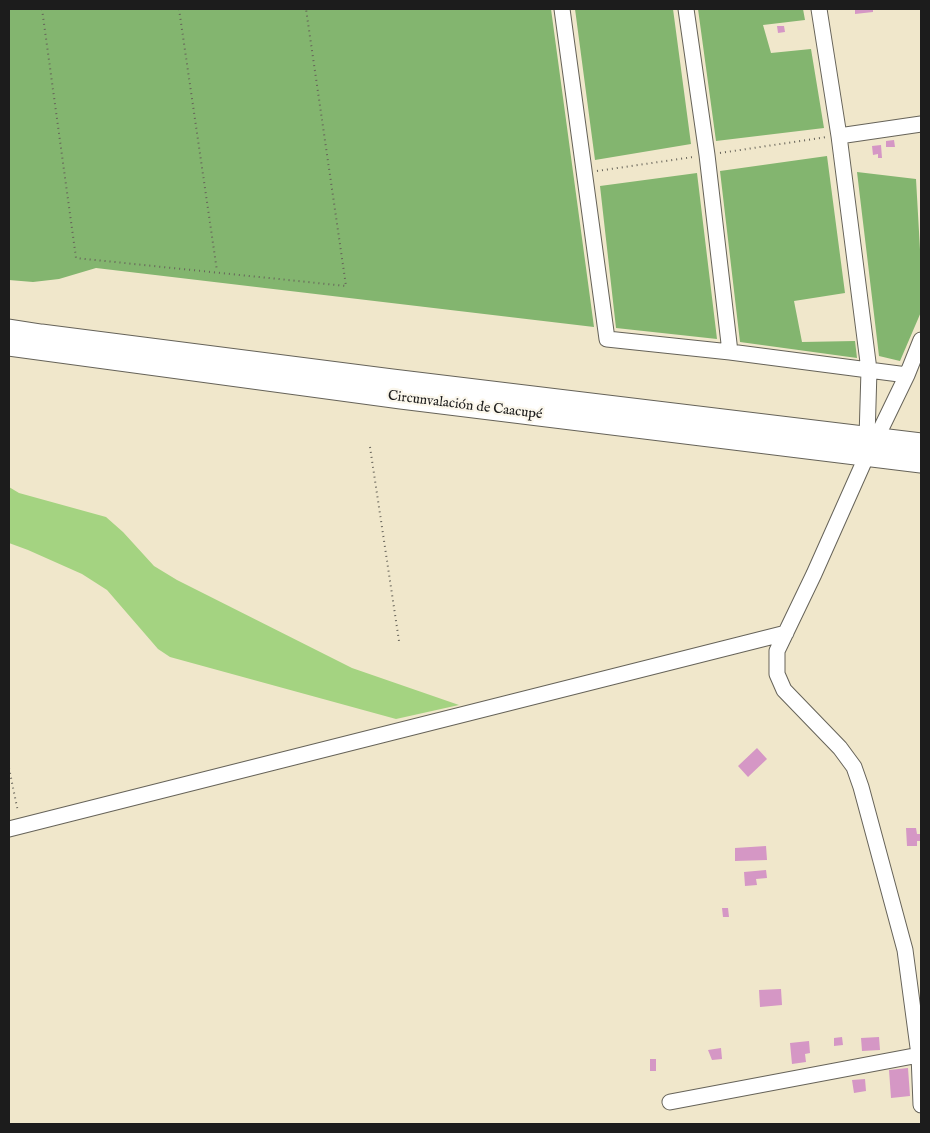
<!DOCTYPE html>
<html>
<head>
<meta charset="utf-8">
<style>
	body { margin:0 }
	#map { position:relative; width:930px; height:1133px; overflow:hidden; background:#f0e7cb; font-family:"IM FELL English",serif }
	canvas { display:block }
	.frame { position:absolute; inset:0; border:10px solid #1c1c1c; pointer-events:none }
</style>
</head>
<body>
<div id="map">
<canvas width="930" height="1133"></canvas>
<div class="frame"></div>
</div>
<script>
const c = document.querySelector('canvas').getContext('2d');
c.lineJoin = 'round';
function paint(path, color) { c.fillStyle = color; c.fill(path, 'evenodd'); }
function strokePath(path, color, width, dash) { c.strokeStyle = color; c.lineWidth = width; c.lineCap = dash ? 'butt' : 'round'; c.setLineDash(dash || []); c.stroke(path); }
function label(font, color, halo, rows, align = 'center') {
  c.font = font + ' "IM FELL English",serif'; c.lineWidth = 4.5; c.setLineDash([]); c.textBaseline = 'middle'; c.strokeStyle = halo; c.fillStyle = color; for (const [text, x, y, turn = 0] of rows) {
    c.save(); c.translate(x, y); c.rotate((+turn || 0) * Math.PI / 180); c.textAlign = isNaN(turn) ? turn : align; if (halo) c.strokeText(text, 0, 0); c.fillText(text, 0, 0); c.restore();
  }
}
paint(new Path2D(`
	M9 487 19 493 106 517 123 532 154 566 177 580 352 668 459 705 396 719 170 657 158 649 107 590 82 574 28 550 9 543Z`), '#a4d381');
paint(new Path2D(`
	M9 9H551L594 327 96 268 59 279 33 282 9 280Z
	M575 9H673L691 144 595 160Z
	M698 9H803L805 20 763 25 771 53 811 49 824 128 716 141Z
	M827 156 845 293 794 301 802 342 855 341 857 358 740 342 720 171Z
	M857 172 916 179 921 267V312L900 361 879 356Z
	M697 173 717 339 616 328 600 186Z`), '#83b56f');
paint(new Path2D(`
	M855 9H873V12L855 14Z
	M777 26H784L785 32 778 33Z
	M894 140 895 147H886V141Z
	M881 145 882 158H878V154L873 155 872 146Z
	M757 748 767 759 748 777 738 766Z
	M906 828H916L917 834H921V841H917V846H907Z
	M766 846 767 860 735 861V848Z
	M766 870 767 878 756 879 757 885 745 886 744 872Z
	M722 908H728L729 917H723Z
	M781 989 782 1005 760 1007 759 990Z
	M842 1037 843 1045 834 1046V1038Z
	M879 1037 880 1050 862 1051 861 1038Z
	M809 1041 810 1053 805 1054 806 1062 792 1064 790 1043Z
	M721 1048 722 1059 712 1060 708 1050Z
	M650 1059H656V1071H650Z
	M908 1068 910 1096 891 1098 889 1070Z
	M865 1079 866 1091 854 1093 852 1080Z`), '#d597c5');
const minor = new Path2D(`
	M562 9 607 339 730 352 907 375
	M686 9 707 155 730 352
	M819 9 839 136 869 370 867 438
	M839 136 921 124
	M876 439 907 375 921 340
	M867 455 814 574 777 651V674L784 690 840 748 854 767 861 787 905 950 919 1055 921 1105
	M9 829 786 633
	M670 1102 919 1055`);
const highway = new Path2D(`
	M9 330 41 335 392 380 921 444
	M9 345 401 398 921 462`);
strokePath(minor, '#666359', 17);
strokePath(highway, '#666359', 23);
strokePath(new Path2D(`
	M42 9 76 258 346 286 306 9
	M179 9 217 271
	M720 153 827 137
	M597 171 693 157
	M370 447 399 641
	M9 768 18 812`), '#666359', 2, [1, 4]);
strokePath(minor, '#fff', 15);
strokePath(highway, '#fff', 21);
label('14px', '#1c1c1c', '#fbf7ec', [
	["Circunvalación de Caacupé",465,406,7]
]);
</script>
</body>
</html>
